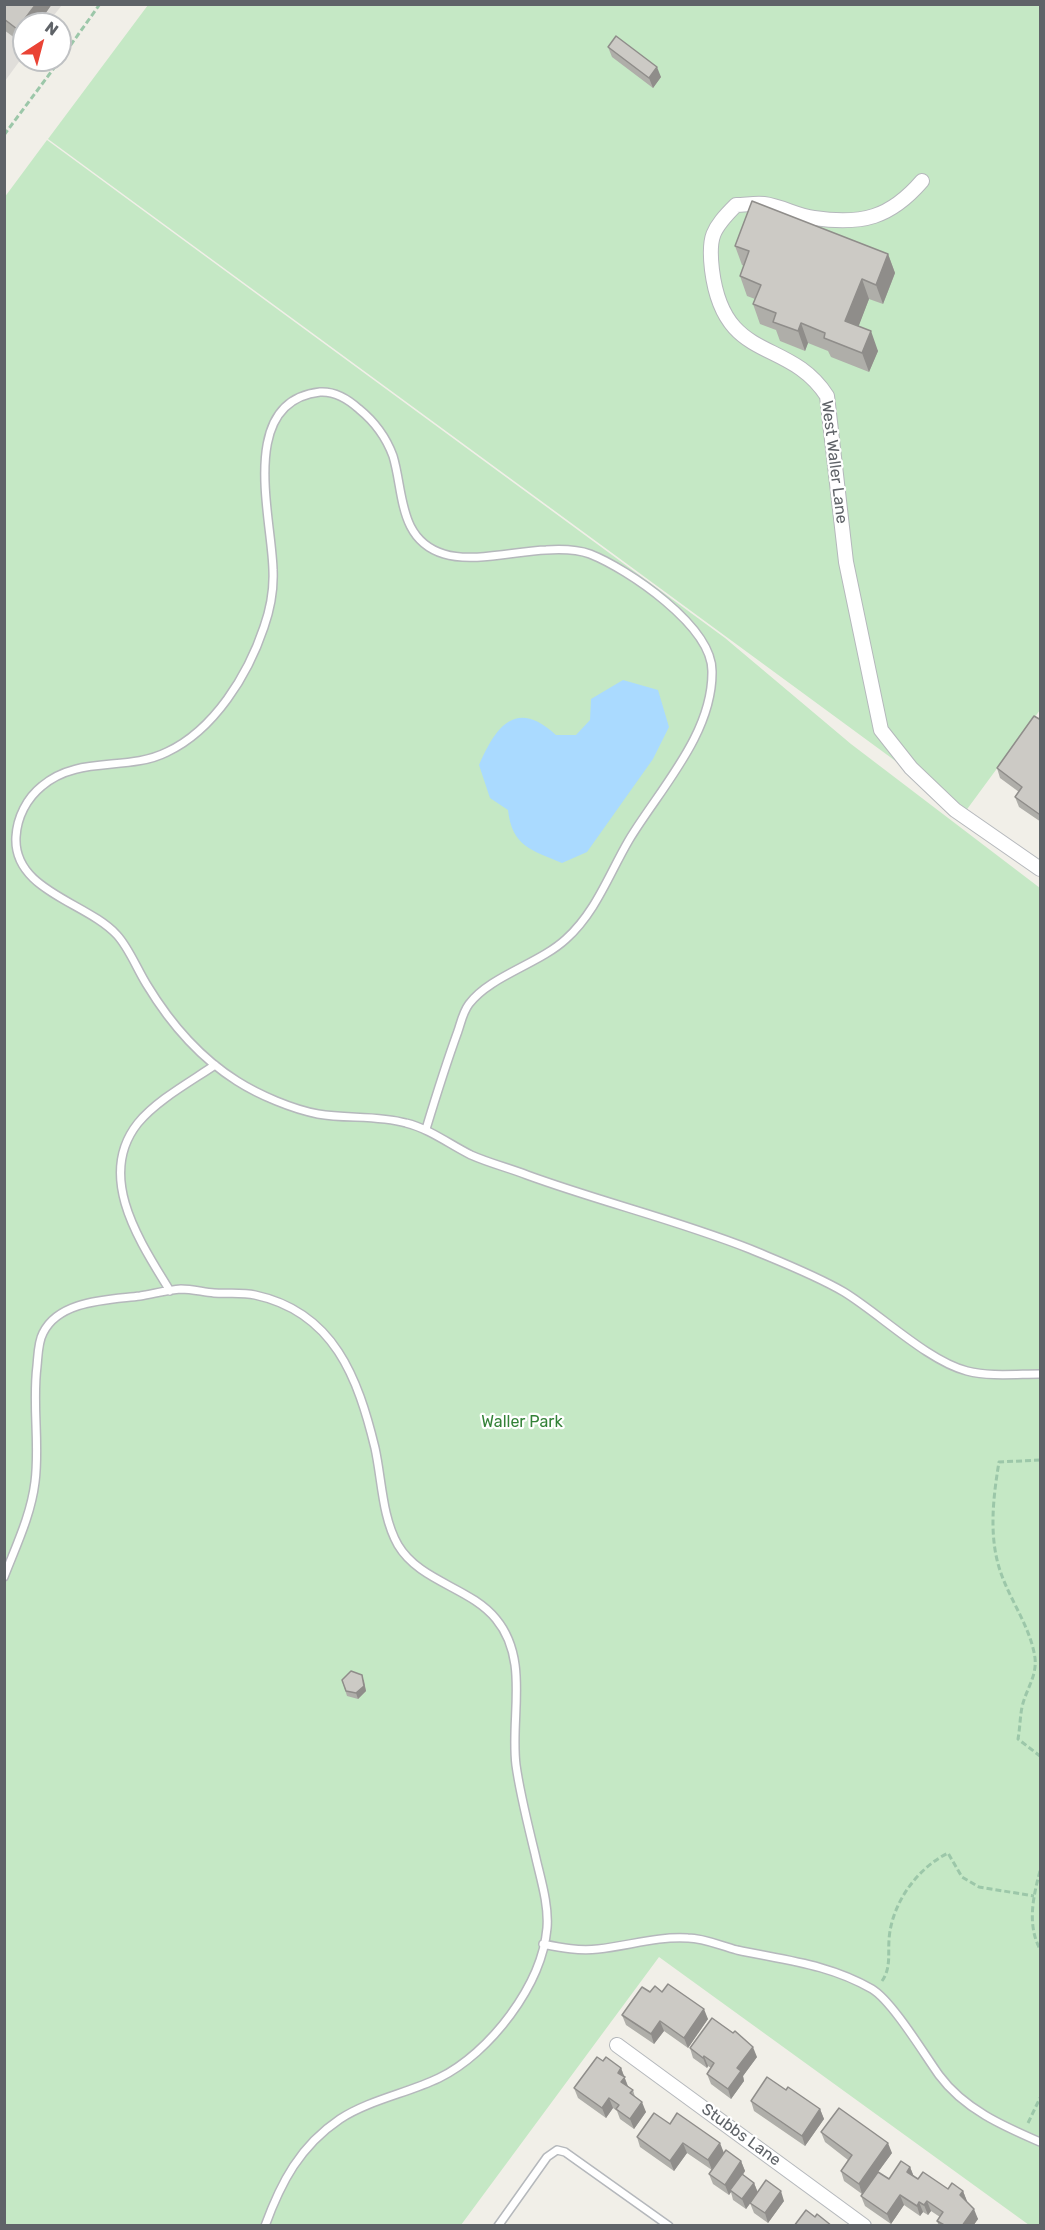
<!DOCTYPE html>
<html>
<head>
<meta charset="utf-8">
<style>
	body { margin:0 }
	#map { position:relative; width:1045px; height:2230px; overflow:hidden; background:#f1efe8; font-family:Rubik,sans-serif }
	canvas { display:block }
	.frame { position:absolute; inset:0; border:6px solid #5f6368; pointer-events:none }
	.north { position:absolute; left:12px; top:12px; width:60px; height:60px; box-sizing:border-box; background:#fff; border:2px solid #bfc1c3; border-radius:50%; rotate:36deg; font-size:16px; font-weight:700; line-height:24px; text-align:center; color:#5f6368 }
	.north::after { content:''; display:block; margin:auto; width:21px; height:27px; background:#ea4335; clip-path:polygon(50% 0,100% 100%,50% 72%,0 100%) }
</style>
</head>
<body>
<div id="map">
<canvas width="1045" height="2230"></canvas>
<div class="frame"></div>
<div class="north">N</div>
</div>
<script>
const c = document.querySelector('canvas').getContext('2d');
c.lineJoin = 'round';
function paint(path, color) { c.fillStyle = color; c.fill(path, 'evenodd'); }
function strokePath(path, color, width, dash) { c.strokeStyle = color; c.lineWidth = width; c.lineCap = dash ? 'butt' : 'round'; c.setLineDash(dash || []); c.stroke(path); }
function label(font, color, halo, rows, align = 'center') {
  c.font = font + ' Rubik,sans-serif'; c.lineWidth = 4.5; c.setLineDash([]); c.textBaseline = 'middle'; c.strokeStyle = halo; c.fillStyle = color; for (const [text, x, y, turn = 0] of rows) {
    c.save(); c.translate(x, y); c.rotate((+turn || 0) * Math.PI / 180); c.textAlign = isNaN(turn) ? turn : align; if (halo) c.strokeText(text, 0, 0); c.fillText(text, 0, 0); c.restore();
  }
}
paint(new Path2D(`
	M5 5H62L47 24H24V55L5 81Z`), '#e0deda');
paint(new Path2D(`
	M148 5H1040V710L965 812 48 139Z
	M47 140 725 638 851 744 1040 888V2225H1029L659 1957 461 2225H5L4 198Z`), '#c5e8c5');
paint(new Path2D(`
	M623 680 658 690 669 727 653 759 587 852 562 863C532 850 512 847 508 810L490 798 479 765C496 726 516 698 556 735H576L590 720 591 699Z`), '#aadaff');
const lane = new Path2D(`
	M426 1129C436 1096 446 1064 458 1031 461 1022 463 1012 469 1004 490 976 539 964 566 939 596 912 609 874 629 840 659 790 713 734 712 671 712 626 628 569 590 554 576 549 561 549 546 550 517 551 472 563 444 554 398 540 404 492 393 456 386 437 375 422 359 409 348 399 335 391 320 392 237 401 272 518 273 570 274 591 271 607 264 627 248 675 214 730 167 752 127 772 78 755 42 786 27 798 17 817 16 837 13 891 87 902 117 935 129 948 137 969 147 985 170 1023 199 1057 237 1081 259 1095 292 1109 318 1114 347 1119 377 1115 406 1123 430 1129 449 1144 471 1155 489 1163 509 1168 527 1175 601 1202 677 1220 750 1249 781 1262 815 1275 844 1292 880 1314 928 1361 967 1371 990 1377 1017 1374 1040 1374
	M170 1291C141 1243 95 1177 138 1123 157 1100 190 1082 215 1065
	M4 1577C16 1546 31 1515 35 1482 40 1444 32 1405 37 1366 38 1356 38 1342 43 1333 59 1300 108 1300 140 1296 153 1294 167 1290 181 1289 192 1289 203 1292 214 1293 227 1294 242 1292 255 1295 334 1312 358 1378 375 1448 382 1480 382 1517 398 1545 420 1582 470 1587 496 1619 530 1660 510 1717 516 1765 520 1794 528 1825 535 1854 540 1877 549 1904 547 1928 542 1985 490 2053 439 2078 408 2093 369 2100 340 2119 300 2146 281 2182 265 2226
	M543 1944C562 1948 579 1951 598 1949 628 1946 657 1936 688 1938 704 1938 721 1946 737 1950 784 1960 829 1964 872 1989 892 2001 924 2054 939 2075 964 2109 1003 2126 1040 2142
	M498 2226 547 2157 557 2150 565 2152 669 2226`);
const street = new Path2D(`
	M922 181C890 218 862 225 814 218 797 216 781 206 764 204 755 203 745 205 736 205 712 229 708 237 712 270 724 365 788 336 827 396L846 562 881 730 911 768 955 810 1040 869
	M617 2045 864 2226`);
strokePath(lane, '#b5b8bc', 10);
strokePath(street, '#b5b8bc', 16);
strokePath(new Path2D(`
	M60 60 100 4
	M4 135 60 60
	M1040 1460 999 1462C993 1498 988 1540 1002 1576 1012 1603 1031 1629 1035 1658 1037 1677 1026 1689 1022 1707 1020 1717 1020 1728 1018 1739L1040 1756
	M1040 1871C1033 1897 1027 1925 1040 1949
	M882 1981C891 1968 888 1955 889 1940 891 1905 916 1869 948 1853L962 1877 979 1887 1034 1896
	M1028 2123 1040 2098`), '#9cc7a9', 3, [6, 3]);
strokePath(lane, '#fff', 7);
strokePath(street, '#fff', 14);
paint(new Path2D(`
	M4 4H52L38 24H24V42L23 44 4 30Z
	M608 47 661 77 653 88 612 57Z
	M735 246 888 254 895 273 883 304 869 299 858 327 878 351 869 372 831 357 828 351 808 343 805 351 780 341 776 330 760 324 753 304 755 299 747 296 740 276 744 266 742 265Z
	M1041 720V822L1019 807 1015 797 1019 792 1000 778 997 768Z
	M342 1680H364L366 1691 358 1699 347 1696Z
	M650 1992H662L708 2019 688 2048 664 2031 654 2044 626 2025 622 2015Z
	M690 2048 757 2057 743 2076 744 2081 731 2099 711 2084 707 2074 711 2068 708 2066 707 2068 693 2058Z
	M603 2061 621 2068 628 2086 633 2090 635 2097 646 2112 634 2129 620 2119 617 2111 613 2108 606 2118 578 2098 574 2088Z
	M786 2090 820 2109 824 2119 805 2146 754 2111 751 2101Z
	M670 2124 720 2143 712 2170 687 2153 674 2171 640 2147 637 2137Z
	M821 2132 892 2153 878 2172 889 2179 910 2167 914 2177 918 2179 948 2189 963 2191 967 2202 978 2219 973 2226H939L937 2221 940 2217 931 2211 928 2215 923 2212 920 2216 904 2205 891 2224 865 2206 861 2196 874 2178 862 2194 844 2181 841 2171 848 2160 825 2142Z
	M741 2161 745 2171 743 2175 754 2183 758 2193 784 2201 768 2223 754 2213 750 2203 746 2209 733 2200 731 2192 729 2195 713 2184 709 2174Z`), '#afaea9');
paint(new Path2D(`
	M36 4H52L38 24H24V42L23 44 17 29Z
	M657 67 661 77 653 88 649 78Z
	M888 254 895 273 883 304 876 285Z
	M862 279 869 299 853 341 845 321Z
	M801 323 808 343 805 351 798 331Z
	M871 331 878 351 869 372 862 353Z
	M362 1675 366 1691 358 1699 356 1693Z
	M704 2009 708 2019 688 2048 684 2038Z
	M660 2021 664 2031 654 2044 651 2034Z
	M753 2047 757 2057 743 2076 744 2081 731 2099 728 2089 737 2068Z
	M704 2056 708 2066 707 2068 703 2058Z
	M621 2068 628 2087 625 2092 618 2073Z
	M609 2098 613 2108 606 2118 602 2108Z
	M642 2102 646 2112 634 2129 630 2119Z
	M820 2109 824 2119 805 2146 802 2136Z
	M683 2143 687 2153 674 2171 670 2161Z
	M720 2143 724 2153 712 2170 708 2160Z
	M888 2143 892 2153 862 2194 859 2184Z
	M741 2161 745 2171 731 2191 730 2190 731 2192 729 2195 725 2185Z
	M910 2167 914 2177 907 2172Z
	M754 2183 758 2193 746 2209 742 2199Z
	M781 2191 784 2201 768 2223 765 2213Z
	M963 2191 967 2201 964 2205 960 2195Z
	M900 2195 904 2205 891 2224 887 2214Z
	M927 2201 931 2211 928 2215 924 2205Z
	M919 2202 923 2212 920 2216 917 2206Z
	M974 2209 978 2219 973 2226H962Z`), '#8f8d8a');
const building = new Path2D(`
	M4 4H36L17 29 4 19Z
	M616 36 657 67 649 78 608 47Z
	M752 201 888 254 876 285 862 279 845 321 871 331 862 353 824 338 825 333 801 323 798 331 773 322 776 313 753 304 761 285 740 276 749 251 735 246Z
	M1034 716 1041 720V812L1039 814 1015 797 1022 787 997 768Z
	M351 1671 362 1675 364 1686 356 1693 346 1691 342 1680Z
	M668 1984 704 2009 684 2038 660 2021 651 2034 622 2015 642 1987 650 1992 655 1986 662 1992Z
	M712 2018 733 2033 735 2031 753 2047 737 2068 741 2071 728 2089 707 2074 714 2063 704 2056 703 2058 690 2048Z
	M597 2057 603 2061 606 2057 621 2068 618 2073 625 2077 621 2082 633 2090 630 2093 642 2102 630 2119 616 2109 619 2105 609 2098 602 2108 574 2088Z
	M767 2077 786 2090 788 2087 820 2109 802 2136 751 2101Z
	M839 2108 888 2143 859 2184 841 2171 852 2155 821 2132Z
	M654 2113 670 2124 677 2113 720 2143 708 2160 683 2143 670 2161 637 2137Z
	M726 2150 741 2161 725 2185 709 2174Z
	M901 2161 910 2167 907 2172 918 2179 923 2172 948 2189 952 2183 963 2191 960 2195 974 2209 962 2226H946L937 2221 943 2212 927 2201 924 2205 919 2202 917 2206 900 2195 887 2214 861 2196 878 2172 889 2179Z
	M742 2174 754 2183 742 2199 730 2190Z
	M766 2180 781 2191 765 2213 750 2203Z
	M806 2210 815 2217 817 2214 832 2226H794Z`);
paint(building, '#cccac5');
strokePath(building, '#8f8d8a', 1.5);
label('16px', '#5f6368', '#fff', [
	["West Waller Lane",834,462,83],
	["Stubbs Lane",741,2135,36]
]);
label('16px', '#348238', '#fff', [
	["Waller Park",522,1422]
]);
</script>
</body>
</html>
